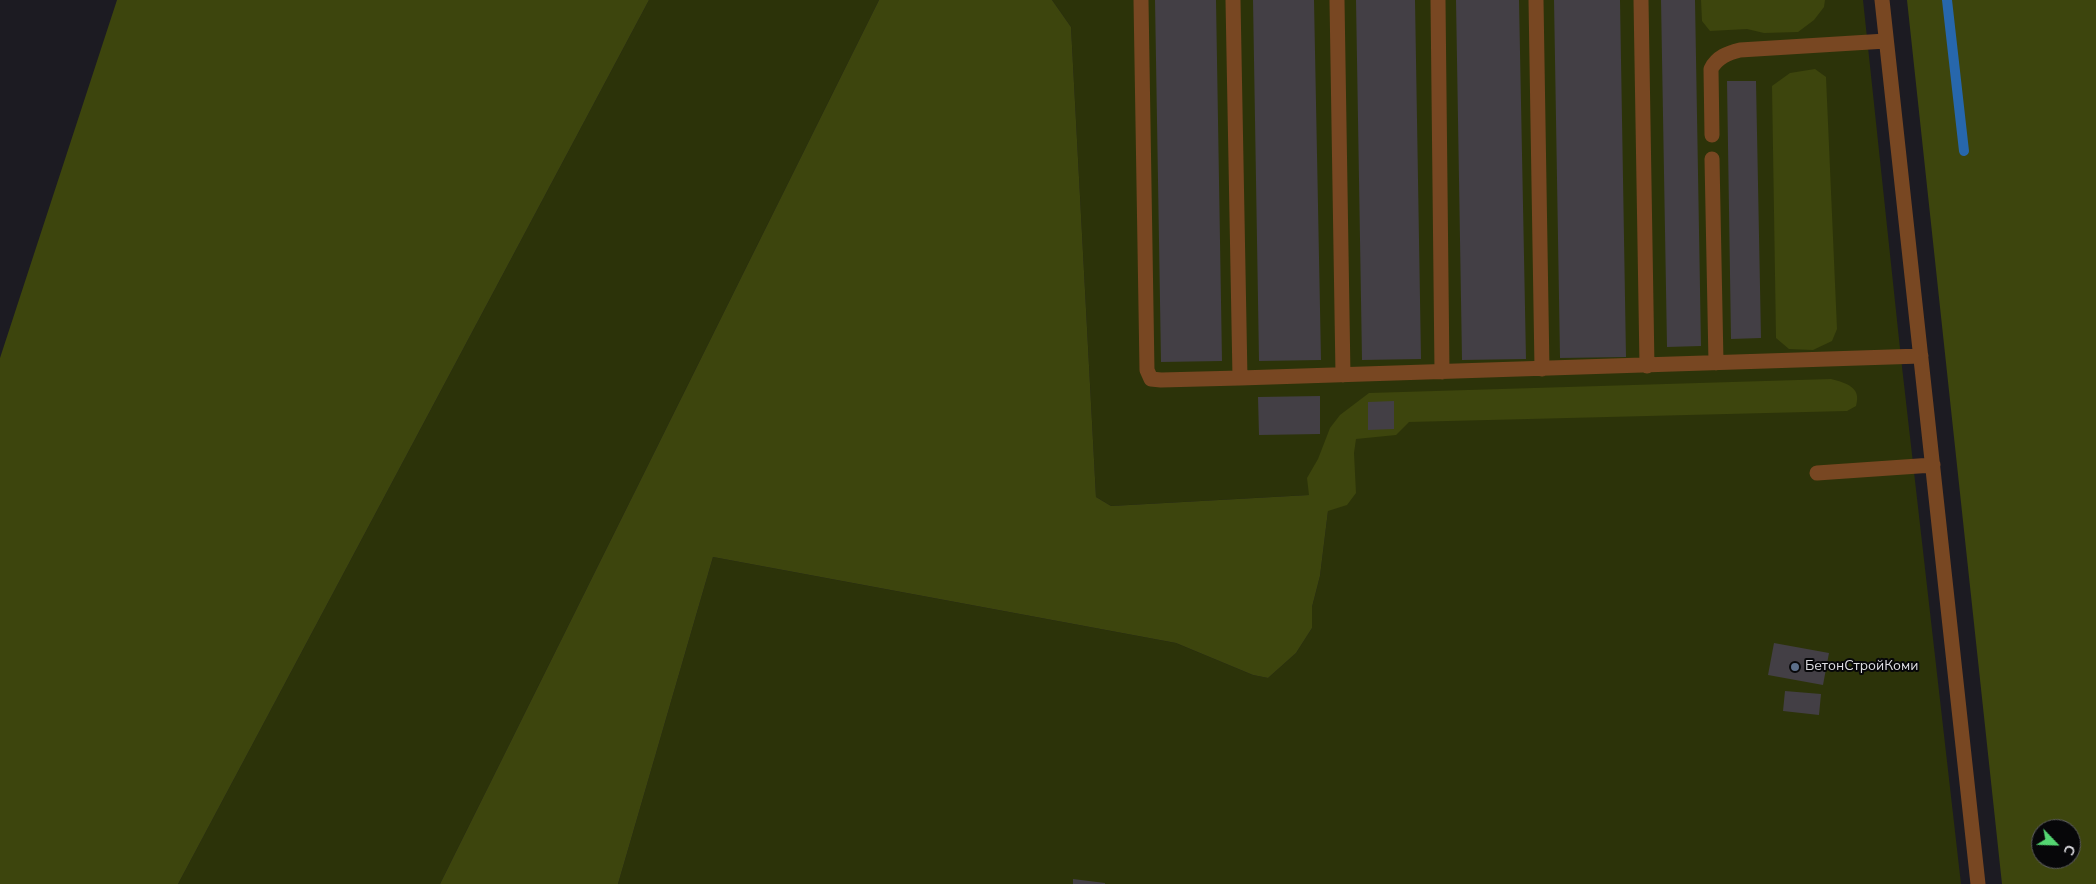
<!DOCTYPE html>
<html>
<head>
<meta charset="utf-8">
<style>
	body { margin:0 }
	#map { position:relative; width:2096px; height:884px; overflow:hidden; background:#1c1b22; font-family:"Nunito Sans",sans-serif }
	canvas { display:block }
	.north { position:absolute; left:2031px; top:819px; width:50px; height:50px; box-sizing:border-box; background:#070709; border:1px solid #5d5d60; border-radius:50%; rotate:114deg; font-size:14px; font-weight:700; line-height:20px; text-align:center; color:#dfdee3 }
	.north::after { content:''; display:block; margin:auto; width:18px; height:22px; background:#54d672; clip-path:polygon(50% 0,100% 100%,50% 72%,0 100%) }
</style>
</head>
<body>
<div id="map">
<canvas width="2096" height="884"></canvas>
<div class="north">С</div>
</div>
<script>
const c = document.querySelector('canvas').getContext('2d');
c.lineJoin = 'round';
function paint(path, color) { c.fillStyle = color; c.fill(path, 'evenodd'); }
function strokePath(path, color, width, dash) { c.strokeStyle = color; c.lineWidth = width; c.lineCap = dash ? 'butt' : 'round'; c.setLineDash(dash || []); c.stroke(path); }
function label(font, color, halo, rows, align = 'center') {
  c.font = font + ' "Nunito Sans",sans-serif'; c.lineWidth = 4; c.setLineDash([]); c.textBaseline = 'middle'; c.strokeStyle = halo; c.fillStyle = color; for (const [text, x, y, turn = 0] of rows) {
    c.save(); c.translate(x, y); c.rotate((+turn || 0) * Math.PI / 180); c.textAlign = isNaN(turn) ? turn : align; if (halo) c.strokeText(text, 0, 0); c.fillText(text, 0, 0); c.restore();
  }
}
paint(new Path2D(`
	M649 0H879L440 884H178Z
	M1052 0H1863L1901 358 1961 884H618L713 557 1176 643 1253 675 1268 678 1296 653 1312 628V607L1320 576 1328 511 1309 495 1111 506 1096 497 1071 27Z`), '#2c3309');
paint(new Path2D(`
	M117 0H649L178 884H0V358Z
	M879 0H1052L1071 27 1096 497 1111 506 1309 495 1307 478 1318 459 1330 428 1340 415 1369 393 1831 379C1846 383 1862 387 1856 406L1847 411 1409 422 1396 435 1356 439 1354 453 1356 493 1347 505 1328 511 1320 576 1312 607V628L1296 653 1268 678 1253 675 1176 643 713 557 618 884H440Z
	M1701 0H1825L1824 7 1814 20 1798 32 1764 33 1747 29 1710 31 1702 21Z
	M1907 0H2096V884H2002ZM2041 829H2071V859H2041Z
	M1815 69 1826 77 1837 329 1832 341 1813 350 1789 349 1776 338 1772 86 1790 73Z`), '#3d450d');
strokePath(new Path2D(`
	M1947 0 1964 151`), '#2767ac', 10);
paint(new Path2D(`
	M1155 0H1216L1222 361 1161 362Z
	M1253 0H1314L1321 360 1259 361Z
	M1356 0H1415L1421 359 1362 360Z
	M1456 0H1519L1526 359 1462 360Z
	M1554 0H1620L1626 357 1560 358Z
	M1661 0H1695L1701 346 1667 347Z
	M1727 81H1756L1761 338 1731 339Z
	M1320 396V434L1259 435 1258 397Z
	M1394 401V429L1368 430V402Z
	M1774 643 1829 653 1823 685 1768 675Z
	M1785 691 1821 694 1819 715 1783 711Z
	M1073 879 1105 883V884H1073Z`), '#433f45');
strokePath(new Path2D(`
	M1141 0 1147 370 1151 379 1161 380 1240 378
	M1233 0 1240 378 1921 356
	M1337 0 1343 375
	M1438 0 1442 372
	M1536 0 1542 369
	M1641 0 1647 366
	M1882 0 1978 884
	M1712 135 1711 69C1717 57 1728 53 1740 50L1886 41
	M1712 159 1716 363
	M1817 473 1933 465`), '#784722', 15);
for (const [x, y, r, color] of [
	[1795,667,5,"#5c6f8a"]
]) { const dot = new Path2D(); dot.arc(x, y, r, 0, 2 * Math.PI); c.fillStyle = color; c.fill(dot); strokePath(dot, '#070709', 2); }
label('14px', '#dfdee3', '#070709', [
	["БетонСтройКоми",1805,667]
], 'left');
</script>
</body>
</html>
